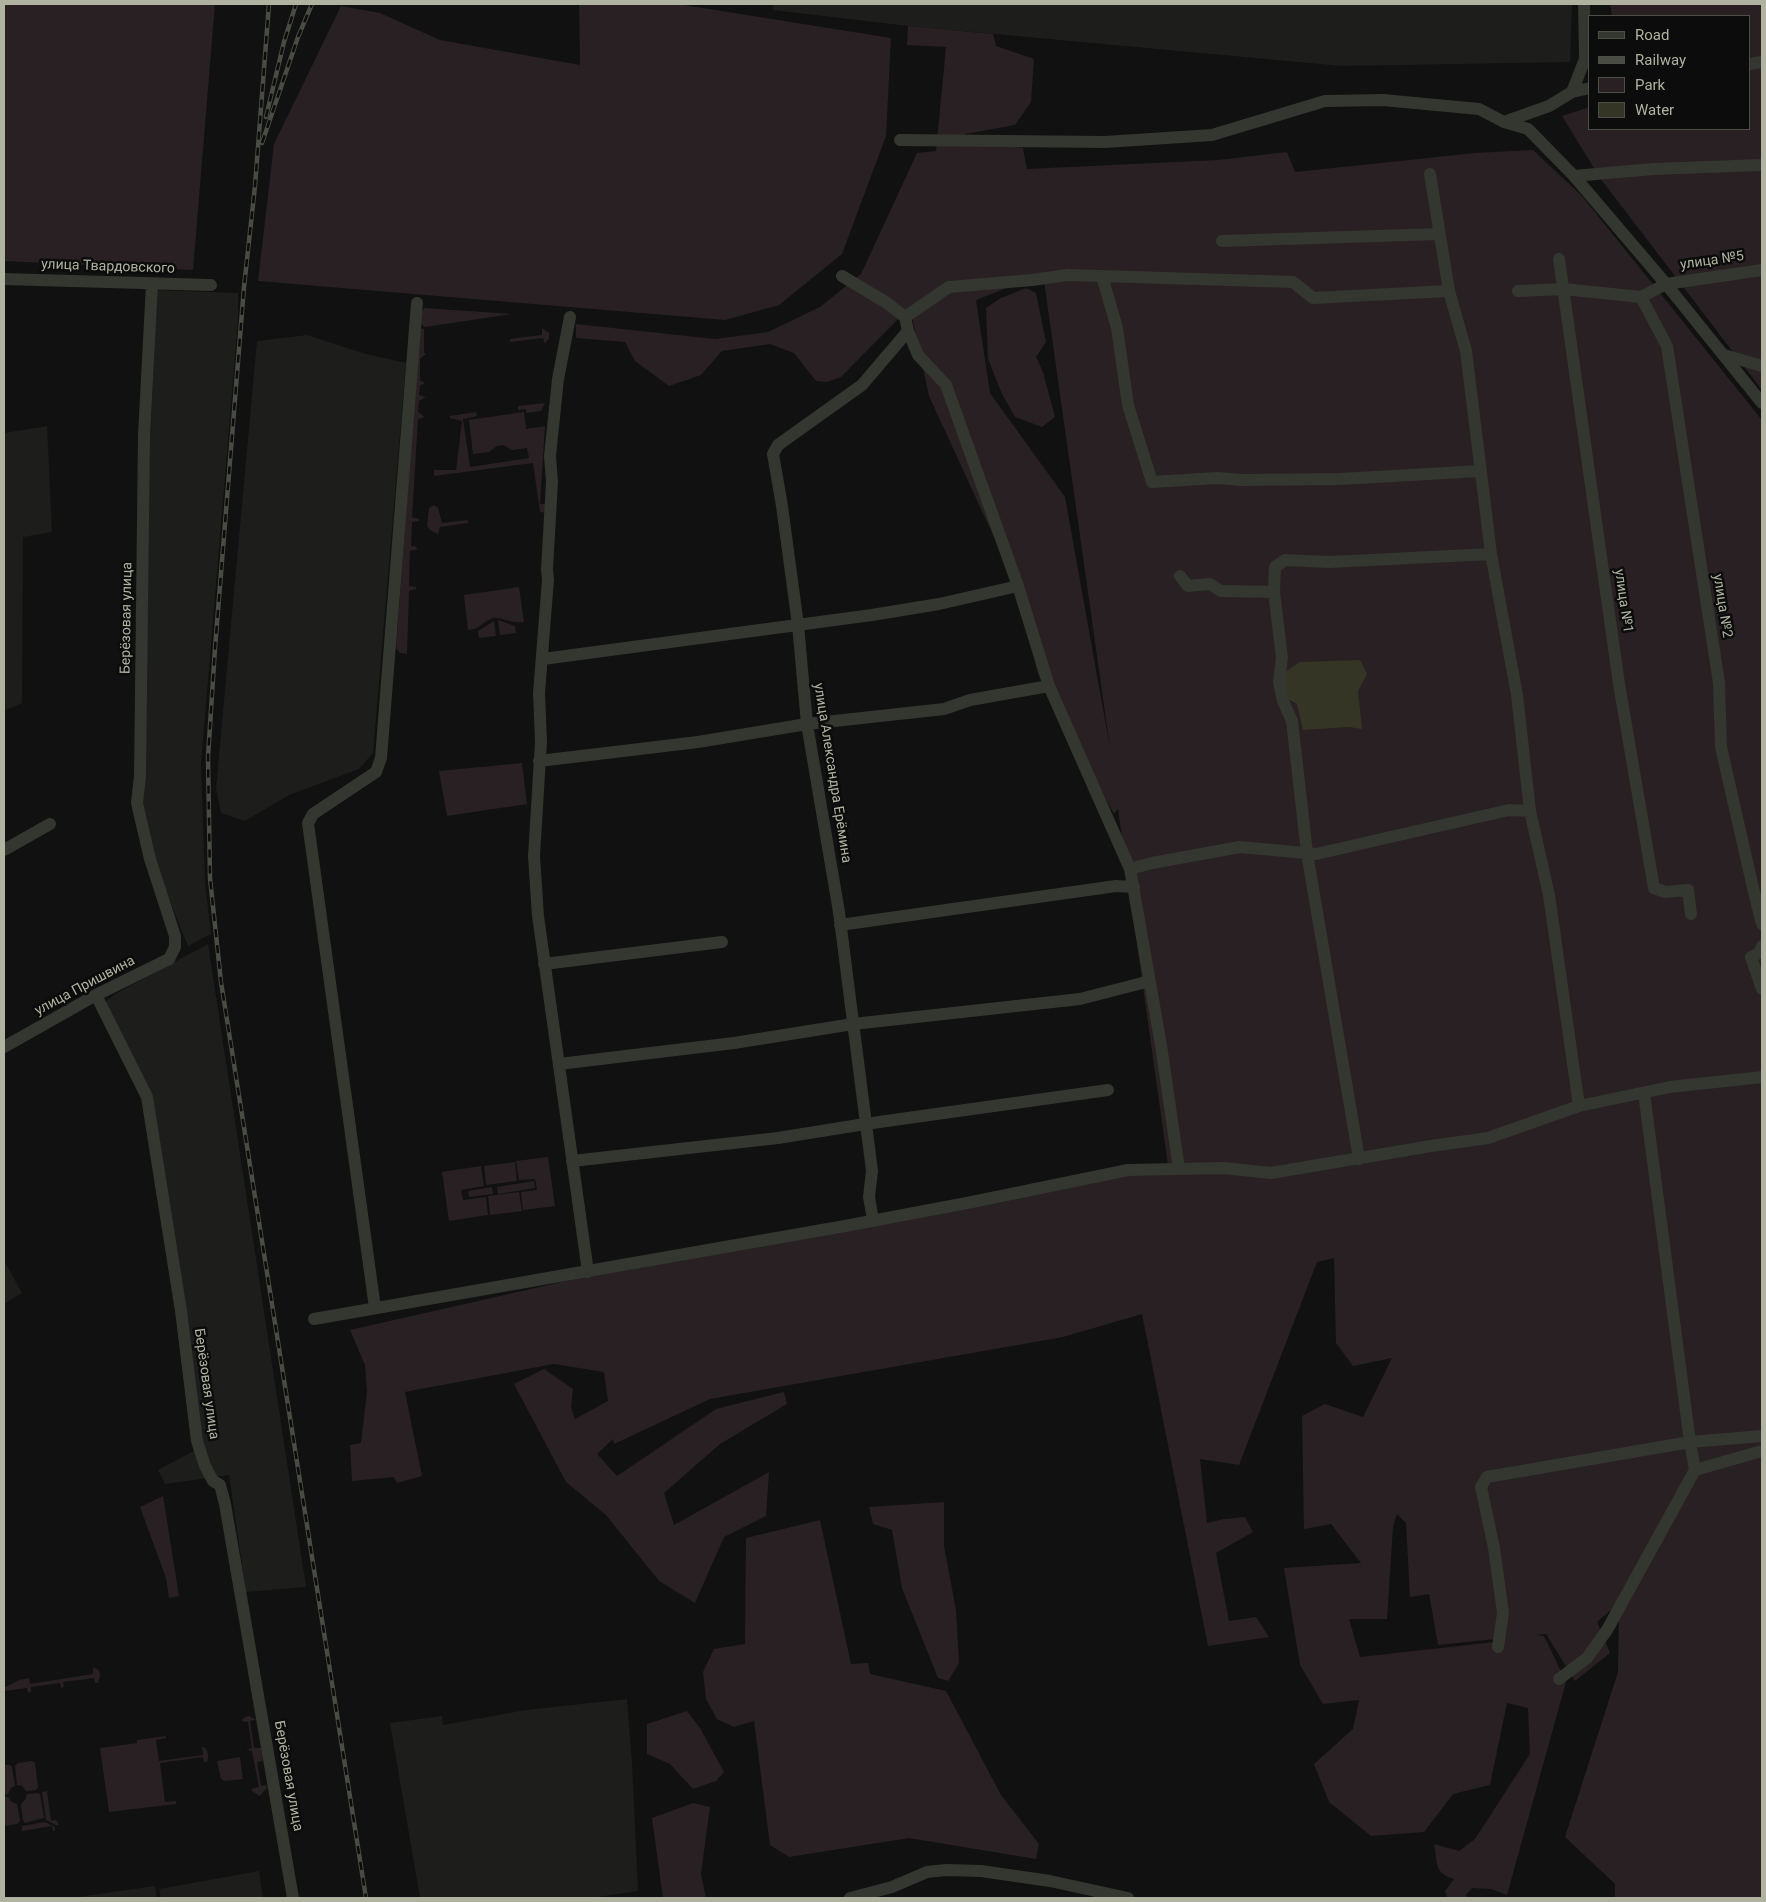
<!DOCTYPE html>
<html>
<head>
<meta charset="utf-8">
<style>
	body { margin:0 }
	#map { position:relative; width:1766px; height:1902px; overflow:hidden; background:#101110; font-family:Roboto,sans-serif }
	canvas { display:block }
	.frame { position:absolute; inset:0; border:5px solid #afb3a0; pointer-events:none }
	.legend { position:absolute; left:1588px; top:15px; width:162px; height:115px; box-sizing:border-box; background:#0b0c0b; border:1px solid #4d4f47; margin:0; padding:6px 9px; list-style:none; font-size:15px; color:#afb3a0 }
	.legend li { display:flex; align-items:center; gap:10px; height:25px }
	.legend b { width:25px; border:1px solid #4d4f47 }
</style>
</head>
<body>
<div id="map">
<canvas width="1766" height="1902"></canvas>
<div class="frame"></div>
<ul class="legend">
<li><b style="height:6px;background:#343630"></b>Road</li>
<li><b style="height:6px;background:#494c43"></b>Railway</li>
<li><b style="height:14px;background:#292023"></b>Park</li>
<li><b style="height:14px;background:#353525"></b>Water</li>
</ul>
</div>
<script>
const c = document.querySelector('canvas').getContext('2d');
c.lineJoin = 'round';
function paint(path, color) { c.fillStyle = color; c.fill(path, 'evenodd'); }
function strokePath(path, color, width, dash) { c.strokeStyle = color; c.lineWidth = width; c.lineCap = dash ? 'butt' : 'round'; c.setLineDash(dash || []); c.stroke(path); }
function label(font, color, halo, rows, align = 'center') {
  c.font = font + ' Roboto,sans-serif'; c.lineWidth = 5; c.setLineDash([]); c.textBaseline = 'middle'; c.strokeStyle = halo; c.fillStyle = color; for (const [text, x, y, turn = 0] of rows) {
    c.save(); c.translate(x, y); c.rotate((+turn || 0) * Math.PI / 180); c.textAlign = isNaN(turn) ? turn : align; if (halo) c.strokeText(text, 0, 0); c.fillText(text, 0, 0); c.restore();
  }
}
paint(new Path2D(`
	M773 4H1572L1570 62 1342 66 908 26 773 10Z
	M156 290 238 293V320L201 764 205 882 211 934 188 946 157 869 141 811 147 434Z
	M307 335 366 354 406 363 373 753 359 769 289 795 245 821 221 813 216 788 257 341Z
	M47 426 52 532 23 537 22 703 4 711V433Z
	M208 944 306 1587 246 1592 229 1475 165 1484 158 1470 201 1447 153 1097 102 1005 115 994Z
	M4 1260 22 1293 4 1304Z
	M627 1699 632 1763 638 1891 591 1898H420L390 1723 442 1716 443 1725 526 1710Z
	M259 1871 263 1898H161L159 1889Z
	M155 1886 157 1898H71Z`), '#1d1e1c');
paint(new Path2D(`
	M4 4H215L193 270 4 261Z
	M579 4H678L891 38 886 136 842 254 779 305 725 320 258 281 274 144 341 6 380 13 440 40 580 65Z
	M1610 4H1762V390L1600 178 1562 116 1590 107V129H1750V16H1612Z
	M908 26 993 34 996 46 1034 59 1031 102 1015 125 965 134 970 142 1023 148 1027 169 1218 160 1287 152 1295 172 1475 153 1533 150 1582 196 1762 420V1898H1615V1884L1565 1837 1618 1672 1619 1603 1597 1622 1610 1653 1575 1681 1546 1634 1536 1635 1544 1636 1566 1682 1507 1895 1491 1889 1472 1888 1466 1895 1467 1898H1447L1445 1891 1454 1879C1433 1873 1438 1862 1434 1844L1459 1851 1475 1839 1530 1754 1528 1708 1507 1703 1490 1785 1453 1794 1424 1832 1371 1836 1329 1802 1314 1764 1353 1729 1359 1700 1323 1704 1300 1665 1284 1568 1361 1563 1331 1524 1304 1529 1302 1416 1325 1404 1363 1417 1392 1358 1353 1366 1336 1343 1334 1258 1317 1262 1239 1465 1200 1459 1207 1523 1224 1519 1245 1517 1253 1532 1216 1553 1229 1621 1256 1617 1269 1637 1208 1646 1142 1314 1063 1337 710 1399 614 1444 613 1439 597 1454 617 1476 716 1409 784 1392 787 1404 720 1444 664 1493 674 1525 769 1472 766 1516 724 1537 695 1603 659 1581 606 1515 566 1482 514 1384 544 1369 573 1389 571 1407 575 1419 608 1401 604 1372 554 1364 405 1392 422 1476 397 1483 394 1477 352 1481 350 1445 361 1443 367 1392 365 1365 350 1330 566 1281 1168 1165 1118 809 1114 814 1038 674 1016 585 929 396 912 317 907 310 841 377 827 382 816 381 794 353 770 344 722 351 701 375 669 386 635 361 625 342 576 338V324L715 339 768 332 820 307 861 274 917 153 936 151 946 47 907 45ZM1043 274 1110 748 1065 497 990 393 976 300ZM1397 1514 1406 1523 1410 1597 1429 1594 1438 1645 1496 1639 1494 1642 1360 1657 1349 1619H1387L1393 1527Z
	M1026 288 1036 293 1046 342 1036 357 1043 372 1055 417 1042 427 1015 417 1002 394 988 359 986 308 999 299Z
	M424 308 512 314 425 327 418 322Z
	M420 328 424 329V353L426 354 420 359V381L424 382V384L420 385 419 395 426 397 419 401 418 412 425 417 418 419 412 517 419 519V521L412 522 411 546H415L418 549 410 551 409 586 416 587V589L409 591 407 654 400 653 396 648Z
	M542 328 549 333V338L545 344 543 338 510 342V339L542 335Z
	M545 403 541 411 526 413V409L518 410V406Z
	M476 412 477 416 463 419 470 467 529 458 527 448 512 450 503 445 497 446 489 452 473 454 469 420 524 412 526 429 545 426 540 504H547L546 513 540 512 533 463 434 476V470H456L462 421 450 418V416Z
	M434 505 438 508 442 523 468 520V523L440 527 438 534 430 530 427 526 429 508Z
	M519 587 524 622C512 624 499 616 493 618 483 621 481 629 468 630L464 595Z
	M498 620 515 626 516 633 500 635Z
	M494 621 496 636 479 638 478 631Z
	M522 763 527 804 447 816 439 771Z
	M548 1157 555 1206 523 1210 521 1192 537 1190 535 1179 519 1180 516 1161Z
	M515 1162 517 1181 486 1185 484 1166Z
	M481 1166 484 1186 461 1190 463 1200 486 1197 488 1215 449 1221 442 1172Z
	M534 1181 535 1188 498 1194 497 1187Z
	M492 1187 493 1194 469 1197 468 1191Z
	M519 1192 522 1211 490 1215 488 1196Z
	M163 1496 179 1596 169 1598 166 1578 140 1507Z
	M944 1502V1546L956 1610 959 1663 948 1681 938 1678 902 1588 892 1530 873 1524 869 1507Z
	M820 1520 851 1664 868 1663 870 1674 946 1691 1001 1795 1039 1844 1036 1859 909 1838 789 1857 770 1845 754 1721 734 1727 717 1719 706 1699 703 1672 714 1649 745 1644 746 1538Z
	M93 1667 99 1670 100 1675 98 1683H95L94 1678 63 1682 64 1687 61 1688 60 1683 31 1687V1692L28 1693 27 1688 4 1691V1688L19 1680 29 1678 30 1684 93 1674Z
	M687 1711 700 1728 724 1772 716 1781 693 1789 670 1764 647 1754V1724Z
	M249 1716 255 1719V1720L250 1721 254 1748H261L263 1761 257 1762 261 1786 266 1785 267 1788 260 1796 253 1792 251 1789 259 1787 252 1751 246 1750 252 1748 248 1722 241 1721 245 1717Z
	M166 1736V1738L156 1740 159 1761 203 1755 202 1747H204C208 1751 209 1756 207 1762H204L203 1757 160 1763 165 1802 176 1801V1804L109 1812 100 1748 137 1743V1740Z
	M240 1757 243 1779 225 1781 221 1779 217 1761Z
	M32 1761 35 1763 38 1787 36 1790 26 1791 22 1786 17 1785 15 1766 18 1763Z
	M4 1765H10L12 1767 15 1786 11 1788 8 1794 4 1795Z
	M47 1791 51 1821 56 1820 59 1825H56L46 1820 42 1792Z
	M37 1793 40 1794 44 1818 25 1823 23 1820 21 1804 25 1800 27 1794Z
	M4 1797H8L12 1802 17 1804 20 1821 17 1824 4 1826Z
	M693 1803 710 1807 701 1874 706 1898H663L652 1818Z
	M45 1822 55 1827V1831H53L52 1826 22 1831V1826Z`), '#292023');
paint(new Path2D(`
	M1360 660 1367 674 1358 691 1362 729 1349 727 1303 730 1297 704 1286 698 1284 673 1300 662Z`), '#353525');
strokePath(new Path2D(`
	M1750 64 1762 62
	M1572 92 1590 88
	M1504 122 1549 106 1572 92 1585 59 1584 4
	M900 140 1105 142 1212 135 1325 101 1383 100 1479 109 1504 122 1528 129 1574 176 1666 284 1762 403
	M1430 174 1449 291 1466 351 1491 554 1517 695 1530 811 1549 895 1579 1106
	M1574 176 1653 169 1762 165
	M1222 241 1439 234
	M1559 259 1619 684 1654 888 1665 892 1688 890 1691 914
	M842 276 887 303 905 317 908 331 918 355 946 385 1018 586 1049 686 1130 869 1161 1045 1179 1169
	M1102 276 1117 328 1128 405 1152 482 1217 478 1242 480 1340 479 1481 471
	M4 279 211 285
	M1518 291 1564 289 1641 297 1666 284 1762 270
	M1641 297 1667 346 1719 683 1721 747 1753 888 1762 924
	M570 317 558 379 550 456 552 482 547 569 548 580 539 693 541 742 534 856 538 916 588 1272
	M905 317 949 287 1032 280 1068 275 1293 282 1313 298 1449 291
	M1724 355 1762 366
	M1180 576 1188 586 1210 584 1221 591 1274 592 1275 567 1285 560 1329 562 1491 554
	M1274 592 1282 658 1279 682 1283 701 1292 721 1307 853 1359 1159
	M543 659 872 615 939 604 1018 586
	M539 761 698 742 807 724 944 709 970 700 1049 686
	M4 850 50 824
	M1130 869 1152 863 1240 847 1316 854 1509 810 1530 811
	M840 925 1116 886 1134 887
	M1762 946 1759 953 1751 957 1762 989
	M544 964 722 942
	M96 995 147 1097 181 1311 197 1441 205 1466 213 1481 220 1485 225 1504 293 1898
	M4 1047 96 995 169 959 175 947V936L150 859 139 812 137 803 140 776 144 434 152 284
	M559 1064 734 1043 853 1024 1080 999 1150 981
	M1644 1093 1690 1442 1695 1470
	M572 1161 778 1138 865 1124 1108 1090
	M873 1220 869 1197 872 1171 839 912 807 724 798 625 782 506 773 454 778 445 862 385 908 331
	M375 1308 308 823 313 814 376 772 381 758 417 303
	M314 1319 845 1226 972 1202 1128 1170 1223 1168 1271 1173 1431 1146 1488 1138 1579 1106 1670 1087 1762 1077
	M1498 1647 1503 1613 1494 1548 1481 1487 1487 1477 1690 1442 1762 1436
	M1559 1679 1587 1658 1607 1630 1695 1470 1762 1451
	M850 1898 892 1887 927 1872 946 1870 981 1871 1050 1881 1128 1898`), '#343630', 12);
const rail = new Path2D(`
	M269 4 255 186 244 287 215 648 208 757 210 878 221 982 366 1898
	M266 117 284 42 296 4
	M262 143 298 37 312 4`);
strokePath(rail, '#494c43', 4.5);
strokePath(rail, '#0b0c0b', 2.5, [8]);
label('14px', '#afb3a0', '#0b0c0b', [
	["улица №5",1712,261,-8],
	["улица Твардовского",108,267,2],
	["улица №1",1623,601,82],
	["улица №2",1722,606,81],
	["Берёзовая улица",127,618,-89],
	["улица Александра Ерёмина",832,773,81],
	["улица Пришвина",85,986,-28],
	["Берёзовая улица",206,1384,82],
	["Берёзовая улица",288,1776,80]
]);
</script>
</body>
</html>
